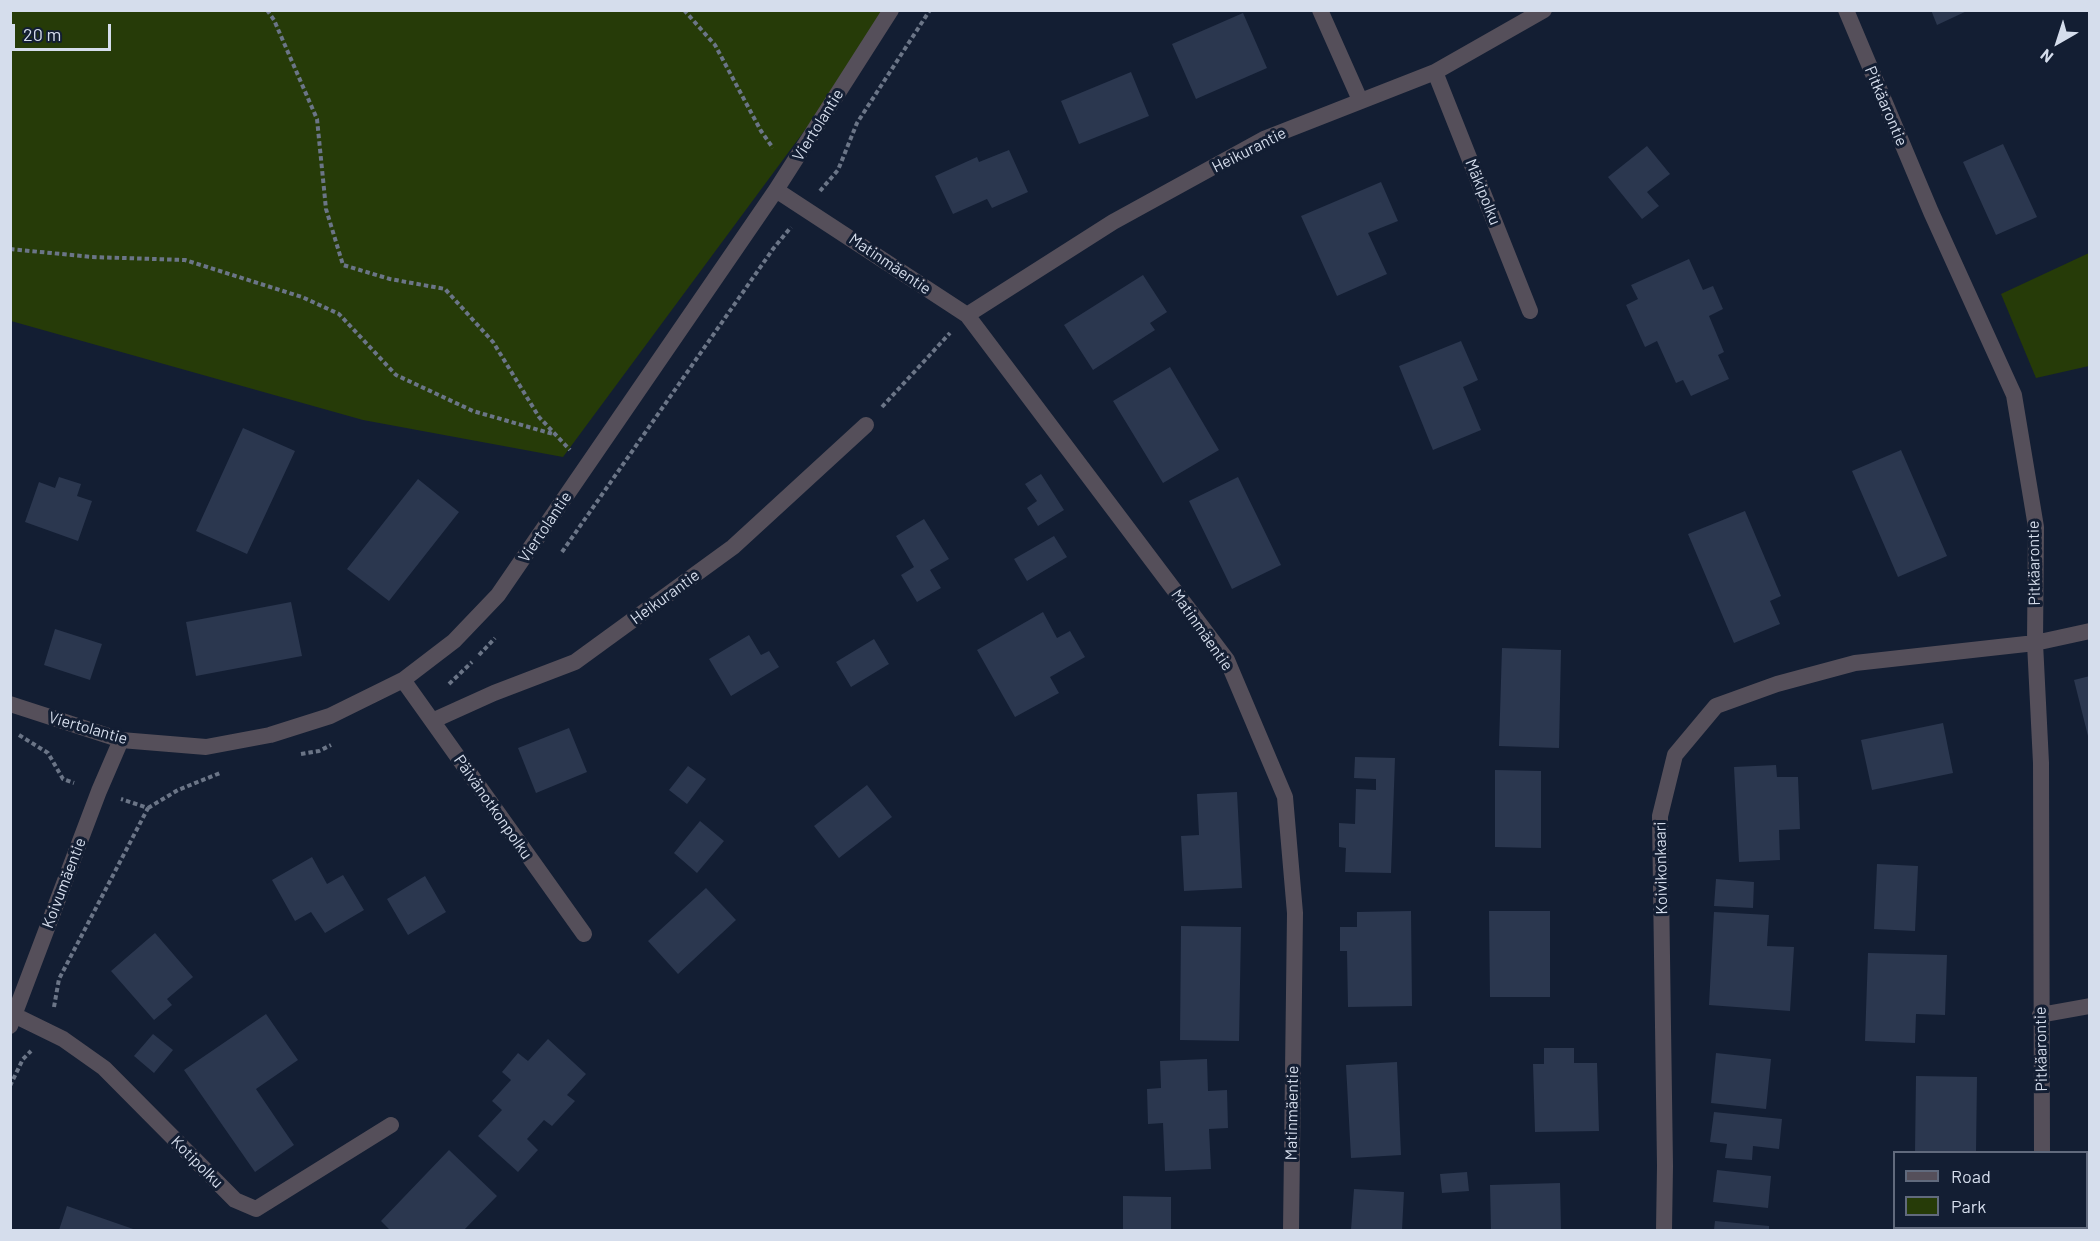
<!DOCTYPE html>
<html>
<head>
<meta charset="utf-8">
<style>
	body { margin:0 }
	#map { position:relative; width:2100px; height:1241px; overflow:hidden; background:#131e33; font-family:Barlow,sans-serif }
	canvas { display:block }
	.frame { position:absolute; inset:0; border:12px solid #d5ddec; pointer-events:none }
	.legend { position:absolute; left:1893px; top:1151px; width:195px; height:78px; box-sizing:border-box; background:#131e33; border:2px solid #616a7d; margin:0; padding:8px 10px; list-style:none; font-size:18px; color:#d5ddec }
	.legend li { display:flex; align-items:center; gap:12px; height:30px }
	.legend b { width:30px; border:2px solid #616a7d }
	.north { position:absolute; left:2028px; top:12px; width:60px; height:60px; -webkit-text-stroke:4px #131e33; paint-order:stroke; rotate:219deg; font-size:16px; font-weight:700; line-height:24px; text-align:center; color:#d5ddec }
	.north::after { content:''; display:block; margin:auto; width:21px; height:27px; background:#d5ddec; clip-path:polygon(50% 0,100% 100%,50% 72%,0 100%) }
	.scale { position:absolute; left:12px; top:24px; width:99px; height:27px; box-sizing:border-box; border:3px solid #d5ddec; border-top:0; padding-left:8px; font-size:18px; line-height:21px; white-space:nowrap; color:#d5ddec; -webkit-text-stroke:4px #131e33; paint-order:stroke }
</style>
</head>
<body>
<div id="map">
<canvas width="2100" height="1241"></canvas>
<div class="frame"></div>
<ul class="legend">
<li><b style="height:8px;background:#554f5a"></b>Road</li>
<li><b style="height:16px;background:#263b08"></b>Park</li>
</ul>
<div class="north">N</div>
<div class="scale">20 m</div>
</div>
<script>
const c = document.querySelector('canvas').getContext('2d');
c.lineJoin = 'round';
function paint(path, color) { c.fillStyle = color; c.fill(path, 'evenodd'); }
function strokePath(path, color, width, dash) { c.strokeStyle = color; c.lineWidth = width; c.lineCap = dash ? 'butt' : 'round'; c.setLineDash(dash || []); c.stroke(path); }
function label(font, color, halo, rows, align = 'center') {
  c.font = font + ' Barlow,sans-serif'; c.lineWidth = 6; c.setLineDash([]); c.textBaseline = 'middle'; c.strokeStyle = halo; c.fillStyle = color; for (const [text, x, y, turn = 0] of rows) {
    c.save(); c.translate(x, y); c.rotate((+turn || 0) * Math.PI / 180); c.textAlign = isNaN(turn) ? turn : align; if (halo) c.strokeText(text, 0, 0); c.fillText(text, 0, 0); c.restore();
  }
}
paint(new Path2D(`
	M10 11H893L563 457 363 420 11 321Z
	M2089 253V366L2036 378 2001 294Z`), '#263b08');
paint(new Path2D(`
	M1931 10H1969L1937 25Z
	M1243 13 1267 68 1196 99 1172 44Z
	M1131 72 1149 116 1079 144 1061 101Z
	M2003 144 2037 217 1996 235 1963 162Z
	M1647 146 1670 174 1647 192 1659 206 1642 219 1608 177Z
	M1009 150 1028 192 992 208 987 199 953 214 935 176 977 157 979 162Z
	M1381 182 1398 221 1368 233 1387 274 1337 296 1301 216Z
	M1689 259 1703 290 1713 286 1723 309 1709 316 1724 352 1718 355 1729 379 1691 396 1683 380 1676 383 1657 341 1645 347 1626 305 1638 299 1631 285Z
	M1143 275 1167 312 1150 323 1155 330 1093 370 1064 325Z
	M1461 341 1478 380 1463 387 1481 430 1433 450 1399 366Z
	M1170 367 1219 450 1163 483 1113 401Z
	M243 428 295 451 247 554 196 531Z
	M1901 450 1947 556 1898 577 1852 471Z
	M1041 474 1064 510 1038 526 1027 508 1037 501 1025 484Z
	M59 477 81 484 77 496 92 501 78 541 25 522 39 482 55 488Z
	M1238 477 1281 565 1232 589 1189 501Z
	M418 479 459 512 389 601 347 569Z
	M1745 511 1781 596 1770 601 1780 624 1734 643 1688 534Z
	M924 519 949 559 930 570 941 588 917 602 901 575 914 567 896 536Z
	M1054 536 1067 557 1027 581 1014 559Z
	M291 602 302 656 196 676 186 622Z
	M1043 612 1057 638 1070 631 1085 657 1050 677 1059 693 1015 717 977 650Z
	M55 629 102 644 90 680 44 665Z
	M749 635 761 655 769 651 779 667 731 696 709 659Z
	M874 639 889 664 851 687 836 662Z
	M1502 648 1561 650 1559 748 1499 746Z
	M2090 676V740H2089L2074 680Z
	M1943 723 1953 773 1872 790 1861 740Z
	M569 728 587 772 536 793 518 748Z
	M1355 757 1395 758 1391 873 1345 872 1346 848 1339 847V823L1355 824 1356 789 1376 790V779L1354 778Z
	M1776 765 1777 777H1798L1800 829 1779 830 1780 860 1739 862 1734 767Z
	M688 766 706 779 687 804 669 790Z
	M1495 770 1541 771V848L1495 847Z
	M867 785 892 817 839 858 814 826Z
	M1237 792 1242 888 1184 891 1181 836 1199 835 1197 794Z
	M700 821 724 841 697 873 674 853Z
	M312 857 327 884 343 875 364 910 325 933 311 912 295 921 272 880Z
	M1877 864 1918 866 1915 931 1874 929Z
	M425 876 446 912 408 935 387 899Z
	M1716 879 1754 882 1753 908 1714 906Z
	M706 888 736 920 678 974 648 941Z
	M1411 911 1412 1006 1348 1007 1347 951H1340V927H1357V912Z
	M1489 911H1550V997H1490Z
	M1714 912 1769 915 1767 946 1794 947 1790 1011 1709 1005Z
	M1181 926 1241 927 1239 1041 1180 1040Z
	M155 933 193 977 167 999 172 1005 154 1020 111 971Z
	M1868 953 1947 955 1945 1015 1916 1014 1915 1043 1865 1041Z
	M266 1014 298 1060 256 1089 294 1145 255 1172 184 1070Z
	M153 1034 173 1050 154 1073 134 1056Z
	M548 1039 586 1074 567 1095 575 1101 552 1126 544 1120 527 1139 538 1150 518 1172 478 1136 502 1110 492 1101 511 1080 502 1072 518 1053 528 1061Z
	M1544 1048H1574V1063H1597L1599 1131 1535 1132 1533 1064H1544Z
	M1716 1053 1771 1059 1766 1109 1711 1103Z
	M1207 1059 1208 1091 1227 1090 1228 1128 1209 1129 1211 1169 1165 1171 1163 1123 1148 1124 1147 1089 1161 1088 1160 1061Z
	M1397 1062 1401 1155 1351 1158 1346 1065Z
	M1916 1076 1977 1077 1976 1152H1915Z
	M1714 1112 1782 1119 1779 1149 1753 1146 1752 1160 1725 1158 1727 1144 1710 1142Z
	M449 1150 497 1196 464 1230H390L381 1221Z
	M1717 1170 1771 1176 1768 1208 1713 1202Z
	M1467 1172 1469 1191 1442 1193 1440 1174Z
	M1560 1183 1561 1230H1491L1490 1185Z
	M1354 1189 1404 1192 1402 1230H1351Z
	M1123 1196 1171 1197V1230H1123Z
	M67 1206 136 1230H59Z
	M1715 1221 1769 1226V1230H1714Z
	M1925 1228H1973V1230H1925Z`), '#2b374f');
strokePath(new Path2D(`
	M267 10 274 20 317 119 326 209 343 265 390 279 445 289 493 342 539 417 570 450
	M684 10 715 45 761 131 773 148
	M820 191 838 170 857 123 930 10
	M10 249 92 257 185 260 302 297 339 314 396 375 473 411 553 434
	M882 407 950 333
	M562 552 773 249 791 227
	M479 655 495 638
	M449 684 472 662
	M19 735 48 753 63 779 74 783
	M301 754 319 751 331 745
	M148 808 178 790 220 773
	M54 1007 59 979 148 808 121 799
	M10 1086 23 1059 31 1051`), '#6b7587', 4, [4.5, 3]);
strokePath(new Path2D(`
	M1320 10 1360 100
	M1846 10 1931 212 2014 395 2036 527 2035 643 2041 763 2042 1152
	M1435 72 1530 311
	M776 190 967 315 1227 660 1285 797 1295 913 1291 1230
	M967 315 1113 222 1264 139 1435 72 1544 10
	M403 680 584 934
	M10 704 121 740 206 747 270 735 330 716 403 680 454 641 498 595 776 190 891 10
	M432 721 494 693 575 662 733 547 866 425
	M14 1015 63 1039 104 1068 235 1200 256 1209 391 1125
	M2040 1015 2090 1006
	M10 1026 99 791 121 740
	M2044 1228V1230
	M1664 1230 1665 1166 1660 816 1675 755 1716 706 1777 684 1855 663 2035 643 2090 631`), '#554f5a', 16);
label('16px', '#d5ddec', '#131e33', [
	["Pitkäarontie",1886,106,67],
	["Viertolantie",818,125,-58],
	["Heikurantie",1249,150,-27],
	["Mäkipolku",1483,192,68],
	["Matinmäentie",890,264,34],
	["Viertolantie",545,527,-56],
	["Pitkäarontie",2034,563,-91],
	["Heikurantie",665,597,-36],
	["Matinmäentie",1202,630,55],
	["Viertolantie",88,728,16],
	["Päivänotkonpolku",493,807,55],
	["Koivikonkaari",1661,868,-91],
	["Koivumäentie",64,883,-69],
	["Pitkäarontie",2041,1049,-91],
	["Matinmäentie",1292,1113,-89],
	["Kotipolku",197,1162,45]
]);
</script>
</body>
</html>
